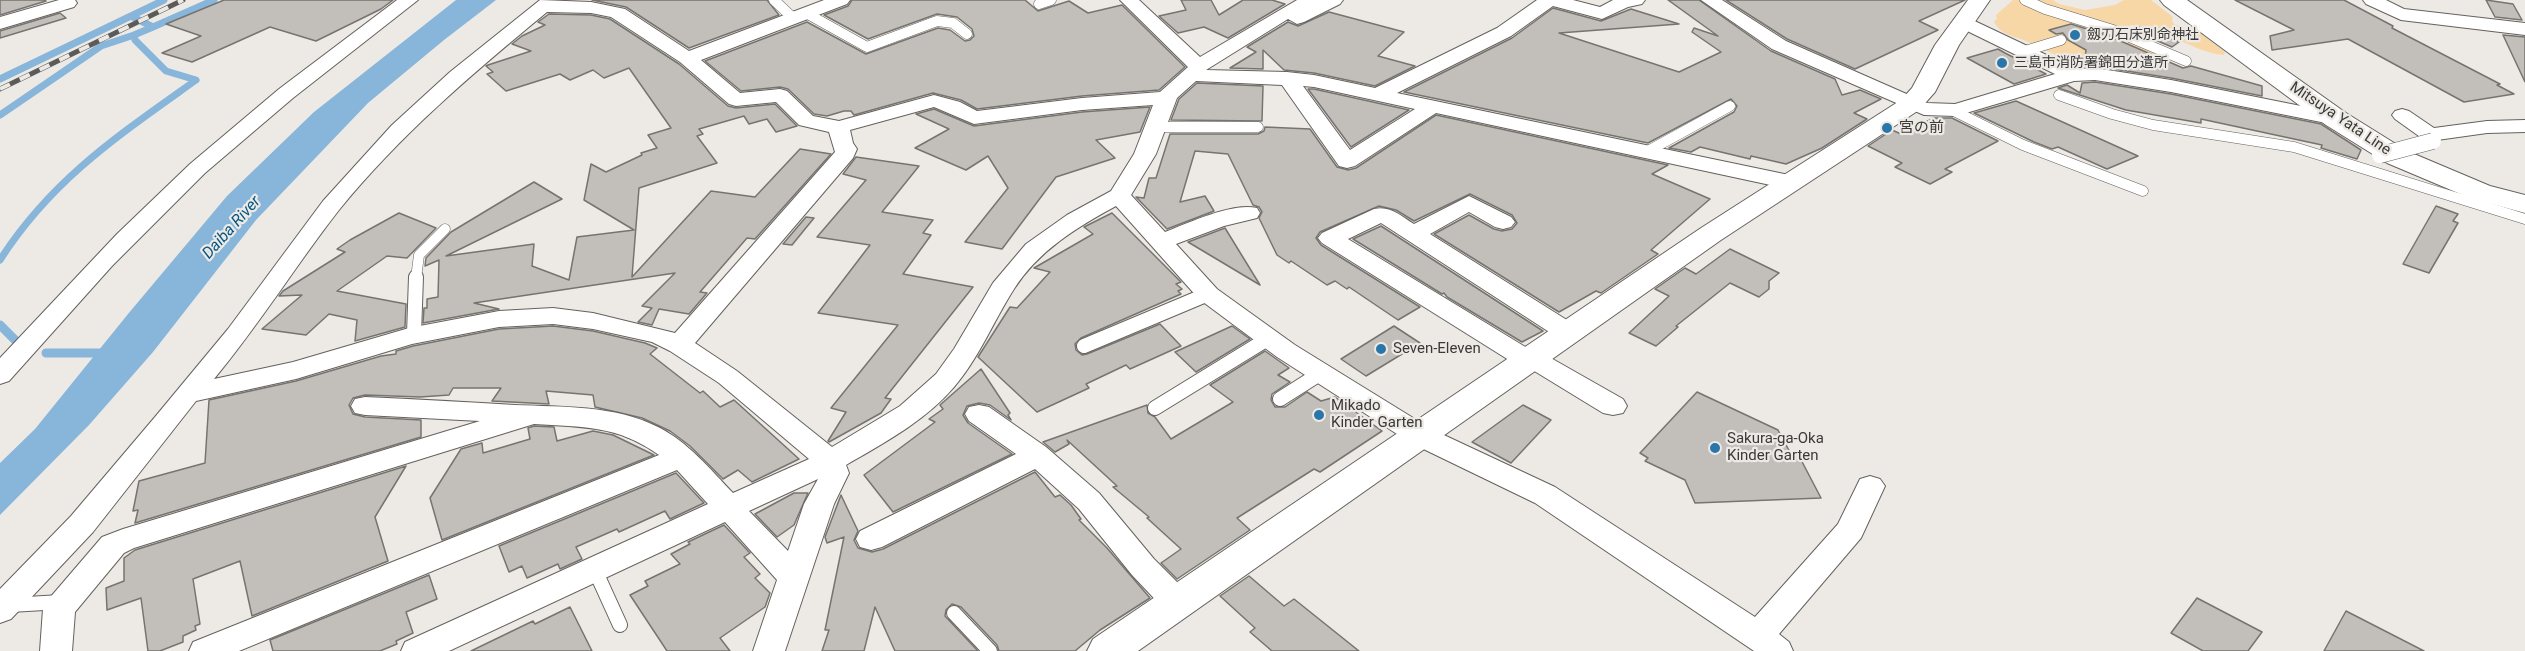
<!DOCTYPE html>
<html>
<head>
<meta charset="utf-8">
<style>
	body { margin:0 }
	canvas { display:block; background:#ede9e5 }
</style>
</head>
<body>
<canvas width="2525" height="651"></canvas>
<script>
const c = document.querySelector('canvas').getContext('2d');
c.lineJoin = 'round';
function paint(path, color) { c.fillStyle = color; c.fill(path, 'evenodd'); }
function strokePath(path, color, width, dash) { c.strokeStyle = color; c.lineWidth = width; c.lineCap = dash ? 'butt' : 'round'; c.setLineDash(dash || []); c.stroke(path); }
function label(font, color, halo, rows, align = 'center') {
  c.font = font + ' Roboto,"Noto Sans JP",sans-serif'; c.lineWidth = 4.5; c.setLineDash([]); c.textBaseline = 'middle'; c.strokeStyle = halo; c.fillStyle = color; for (const [text, x, y, turn = 0] of rows) {
    c.save(); c.translate(x, y); c.rotate((+turn || 0) * Math.PI / 180); c.textAlign = isNaN(turn) ? turn : align; if (halo) c.strokeText(text, 0, 0); c.fillText(text, 0, 0); c.restore();
  }
}
paint(new Path2D(`
	M2013 0H2053L2059 4 2085 10 2115 5 2124 0H2151L2173 17 2172 21 2174 24 2200 33 2225 52 2224 55C2191 52 2164 26 2131 25L2125 30 2163 57 2164 62 2160 76C2148 79 2141 74 2129 71 2111 67 2092 67 2075 62 2058 58 2043 48 2028 42 2016 36 2000 36 1994 21L1997 19 1996 15Z`), '#f8d7a7');
paint(new Path2D(`
	M456 0H496L444 40 368 103 256 220 153 352 89 425 0 515V463L35 429 128 314 227 196 314 112Z`), '#87b6da');
strokePath(new Path2D(`
	M153 27 214 0
	M0 79 131 16
	M0 115 101 46 134 35
	M0 260C52 179 119 135 196 80L166 71 135 40 134 35 153 27 131 16 164 0`), '#87b6da', 7);
strokePath(new Path2D(`
	M0 325 17 342
	M46 353H105`), '#87b6da', 9);
const building = new Path2D(`
	M0 0H45L46 1 0 15Z
	M224 0H393L381 9 316 41 270 27 192 62 162 53 201 36 166 24Z
	M592 0H767L779 15 689 48 626 7Z
	M852 0H1025L1038 11 1069 1 1088 13 1122 5 1185 67 1159 90 1082 96 977 109 961 100 933 93 854 115 851 111H844L827 116 814 114 788 89 780 87 741 91 705 61 807 22 866 54 938 28 950 30 965 41 970 40 974 36 972 29 957 17 937 14 868 39 824 15 848 6Z
	M1181 0H1211L1219 15 1243 0H1272L1285 4 1228 38 1204 27 1178 33 1159 16 1186 10Z
	M1668 0H1699L1771 51 1835 79 1842 95 1860 90 1881 99 1854 113 1867 119 1822 148 1786 164 1751 156 1750 159 1700 147 1691 152 1669 148 1734 112 1737 106 1731 99 1648 143 1404 92 1512 38 1553 8 1601 21 1631 9 1679 24 1559 33 1679 72 1721 52 1692 32 1694 28 1718 36Z
	M1726 0H1965L1919 21 1938 30 1855 69 1787 39Z
	M2235 0H2344L2393 26 2392 28 2500 84 2497 85 2514 94 2464 102 2348 39 2272 50 2270 36 2294 30Z
	M2486 0 2513 4 2522 20 2495 17Z
	M1329 12 1404 32 1378 56 1415 66 1375 86 1314 73 1284 70 1263 50V69L1230 68 1256 52 1247 47 1288 22 1298 26Z
	M60 13 66 18 0 38V31Z
	M549 14 591 15 610 19 679 64 728 106 736 108 775 104 797 126 776 132 767 119 749 124 744 116 699 129 703 134 697 136 717 163 639 188 632 277 711 191 755 197 800 149 831 154 755 239 747 238 700 292 707 293 689 314 659 309 652 325 638 322 652 308 642 306 675 273 474 303 499 309 423 323 424 308H427V299L438 297 439 260 425 266 426 258 451 232 534 182 562 199 446 256 534 244 532 266 569 280 577 237 634 230 584 200 591 164 606 172 642 155 641 153 657 148 648 135 671 128 629 68 604 78 593 70 570 80 560 74 506 91 487 74 493 72 486 66 488 65 531 51 512 44 522 36 545 25 538 22Z
	M2071 24 2109 36 2183 68 2191 66 2262 86V96L2171 78 2095 66H2084L2086 50 2068 40 2063 33 2056 34 2049 30Z
	M2139 27 2179 42 2172 47 2134 31Z
	M2503 35 2525 37V82Z
	M1998 49 2005 53 2046 74 2014 84 1967 58Z
	M2095 82 2171 94 2321 124 2361 150 2357 159 2321 148 2322 145 2201 119V123L2126 110 2058 88 2067 85 2080 93 2082 83Z
	M1197 83 1263 86 1262 121 1171 120 1179 99Z
	M1308 89H1314L1409 110 1351 147Z
	M2016 101 2138 156 2107 169 2058 147 2052 149 2034 142 1974 113Z
	M1150 107 1140 132 1096 140 1115 158 1056 177 1002 249 965 242 1008 188 988 156 966 170 915 148 949 129 916 114 934 109 974 126 1082 112Z
	M1436 115 1668 165 1652 174 1710 199 1651 250 1658 254 1601 293 1596 291 1559 312 1434 234 1469 215 1494 229 1502 231 1512 229 1517 223 1512 215 1470 194 1414 221 1396 210 1379 206 1320 232 1316 238 1321 245 1420 307 1398 320 1349 287 1347 289 1335 281 1327 285 1291 261 1289 263 1277 255 1259 218 1262 212 1259 207 1253 205 1228 154 1195 151 1180 202 1205 196 1214 211 1167 229 1136 197 1144 198 1149 178H1156L1170 134H1258L1264 131 1265 127 1310 129 1337 167 1348 170 1356 168Z
	M1934 118H1952L1998 141 1945 169 1952 172 1930 184 1895 167 1902 163 1868 146 1892 130 1901 134Z
	M856 157 919 166 882 212 933 220 923 233 931 235 903 274 973 287 885 398 891 399 881 413 829 442 828 441 846 412 831 408 898 325 818 313 870 245 817 237 866 180 843 174Z
	M2436 206 2458 214 2453 221 2458 223 2429 273 2403 264Z
	M399 213 436 228 407 258 387 256 337 291 406 304 405 327 355 341 357 320 329 314 306 335 262 329 302 295 279 296 283 291 345 252 337 249 350 240Z
	M1112 213 1181 282 1176 284 1182 289 1178 291 1181 294 1081 338 1075 344 1076 350 1082 355 1087 354 1160 324 1181 346 1130 369 1126 365 1086 384 1089 388 1037 412 978 357 1010 307 1017 308 1050 272 1034 268 1093 234 1084 227Z
	M806 217 814 218 792 245 783 244Z
	M1381 226 1543 331 1522 342 1447 297 1444 293 1442 294 1353 239Z
	M1225 228 1260 285 1188 242Z
	M1730 249 1779 273 1769 281V289L1759 297 1730 283 1676 326 1678 327 1656 346 1629 333 1669 296 1655 289 1685 268 1696 274Z
	M553 326 593 331 645 343 657 348 650 354 700 393 703 391 720 407 734 400 799 459 752 482 738 470 723 479 690 446 670 431 642 418 595 407 593 395 546 391 549 404 492 401 501 388H453L449 395 420 397 365 395 353 398 349 405 353 414 365 417 421 420V437L135 523 138 510 133 511 139 481 205 463 209 400 296 381 381 356 396 354V351L413 346 499 329Z
	M1232 326 1250 339 1196 372 1175 352Z
	M1394 326 1420 343 1366 376 1341 359Z
	M1265 351 1289 368 1278 375 1290 382 1272 394 1271 400 1275 407H1285L1307 392 1321 401 1335 397 1382 431 1320 472 1314 469 1237 518 1250 530 1177 579 1161 563 1181 549 1159 529 1147 518 1149 517 1113 487 1117 486 1067 440 1069 444 1055 452 1043 442 1147 405 1148 413 1155 417 1171 439 1233 402 1210 385Z
	M981 369 1010 413 1008 415 1011 420 990 405 979 403 967 406 963 415 968 423 1012 454 893 512 864 475 935 422 929 419 943 409 940 405Z
	M1697 392 1778 430 1791 454H1798L1821 498 1695 503 1685 480 1645 461 1648 458 1640 453Z
	M1523 405 1551 420 1511 463 1472 442Z
	M534 426 554 427 557 441 593 431 613 435 654 455 442 540 430 498 461 449 482 443 483 453 530 439 528 428Z
	M406 466 375 517 388 561 252 616 240 561 193 579 200 624 195 626 196 630 183 636V642L160 651H148L141 598 107 610 106 588 124 581V558L135 550Z
	M1035 472 1055 497 1060 495 1071 505 1081 519 1079 520 1107 548 1150 598 1100 630 1075 651H999L997 645 961 607 952 604 946 610 945 616 978 651H895L875 607 864 651H822L829 630H825L844 537 827 543 825 537 841 495 858 531 854 540 858 548 872 552 883 549Z
	M676 473 704 503 670 519 665 511 619 532 617 529 576 547 582 559 560 569 558 564 527 578 522 566 509 572 499 546Z
	M794 493H808L794 525 777 537 755 514Z
	M724 525 750 553 744 557 760 574 755 578 770 593 765 607 720 638 730 651H667L630 595 648 586 645 581 680 564 671 554 690 544 688 542Z
	M429 575 437 599 406 612 413 633 396 641 397 644 380 651H273L270 640Z
	M1249 576 1284 606 1294 599 1359 651H1272L1250 632 1255 628 1220 596Z
	M2197 598 2262 632 2248 651H2203L2171 633Z
	M570 607 592 651H471L533 621 535 624Z
	M2346 611 2424 651H2324Z`);
paint(building, '#c2bfbb');
strokePath(building, '#777470', 1.5);
const serviceFar1 = new Path2D(`
	M774 0 792 17
	M2025 0 2045 9 2113 30 2186 61
	M1039 4 1051 0
	M806 13 867 47 937 21 953 23 967 34
	M2025 51 2061 40
	M2059 95 2112 114 2153 125 2294 147 2525 219
	M1952 110 2023 145 2143 191
	M1157 127H1258
	M1648 151 1730 106
	M416 278 419 255 445 229`);
const service = new Path2D(`
	M414 334 416 277
	M1084 346 1208 294
	M1280 399 1321 373
	M1155 408 1269 338
	M595 570 620 625
	M10 605 61 602
	M954 613 990 651`);
const minor = new Path2D(`
	M59 0H75L77 3 74 7 0 29V17Z
	M397 0H418L293 98 205 173 112 266 9 381 0 384V358L117 234 190 164 279 89Z
	M540 0 591 2 625 9 689 51 824 0H850L847 4 701 60 740 93 780 89 787 91 813 116 839 121 934 95 960 102 977 111 1082 98 1160 92 1188 67 1120 0H1139L1200 57 1297 0H1343L1340 4 1304 22 1297 24 1288 19 1206 70 1287 72 1314 75 1375 88 1497 28 1537 0H1573L1600 7 1613 0H1645L1642 4 1628 7 1602 19 1553 6 1511 36 1397 93 1789 175 1797 177 1800 182 1797 187 1789 189 1436 113 1355 166 1347 168 1339 166 1282 85 1196 81 1177 98 1156 154 1131 195 1165 232C1188 223 1233 202 1257 208L1260 213 1257 218 1224 226 1176 244 1217 289 1295 345 1431 429 1555 487 1755 617 1838 524 1860 479 1870 476 1880 479 1885 486 1861 538 1779 634 1789 642 1793 651H1754L1535 503 1411 443 1277 357 1199 299 1116 206C1077 227 1038 251 1014 289 993 322 979 358 954 387 925 421 884 443 846 465L849 473 834 504 785 651H753L777 580 725 522 449 651H401L405 642 708 504 677 470 239 651H189L193 642 659 455C617 425 583 427 534 424L134 548 124 553 75 612 72 651H40L43 609 48 600 102 537 123 529 480 421 365 415 355 413 351 406 355 399 365 397C415 399 465 402 515 405 562 407 615 405 658 427 688 442 710 469 733 493L809 459 719 383 670 351 652 342 593 329 553 324 499 327 412 344 296 379 196 401 93 532 11 619 0 623V589L71 516 155 417 228 329 323 201 392 125 450 72ZM547 12 591 13 611 17 680 62 729 104 736 106 776 102 799 125 829 132 835 152 675 333 593 313 553 308 499 311 409 328 293 362 214 379C259 325 296 265 339 210 400 135 472 74 547 12ZM1303 86 1314 87 1415 109 1350 150ZM1153 105 1134 154 1111 191 1067 215 1026 244 993 283 954 349 936 374 900 406 832 447 737 371 695 343 853 158 857 149 853 143 850 130 934 107 974 124 1082 110ZM818 479 804 504 788 551 749 511Z
	M1701 0H1722L1786 41 1927 103 1955 104 2055 74 1957 26 1955 22 1957 18 1964 16 2076 69 2095 68 2171 80 2336 113 2343 115 2346 119 2343 123 2336 125 2171 92 2095 80 2074 81 1956 116 1924 115 1772 49Z
	M2363 0H2386L2404 9 2525 23V35L2401 20 2366 4Z
	M2402 109 2409 111 2434 128 2487 121 2525 120V132L2487 133 2430 141 2423 139 2395 119 2392 115 2395 111Z
	M1469 196 1511 217 1515 222 1511 227 1503 229 1495 227 1469 212 1430 234 1578 327 1582 333 1578 339 1569 341 1560 339 1381 223 1348 239 1532 351 1542 353 1623 399 1627 406 1623 413 1613 415 1603 413 1531 369 1520 367 1322 243 1318 238 1322 233 1374 209C1390 205 1401 216 1414 224Z
	M979 405 989 407 1046 447 1099 493 1154 559 1188 593 1193 602 1188 611 1177 614 1166 611 1132 575 1079 509 1035 469 882 547 871 550 860 547 856 539 860 531 1016 454 969 421 965 414 969 407Z`);
const tertiary = new Path2D(`
	M1968 0H1990L1959 45 1935 92 1919 110 1721 240 1138 651H1087L1093 639 1701 228 1901 100 1912 88 1935 45Z`);
const secondary = new Path2D(`
	M2160 0H2187L2346 113 2407 151 2490 186 2525 195V213L2470 198 2387 163 2326 125 2164 5Z`);
strokePath(serviceFar1, '#65625e', 11);
strokePath(service, '#65625e', 16);
strokePath(minor, '#65625e', 2);
strokePath(tertiary, '#65625e', 2);
strokePath(secondary, '#65625e', 2);
strokePath(serviceFar1, '#fff', 10);
strokePath(service, '#fff', 14);
paint(minor, '#fff');
paint(tertiary, '#fff');
paint(secondary, '#fff');
const rail = new Path2D(`
	M0 89 183 0`);
strokePath(rail, '#5c5b59', 5);
strokePath(rail, '#ede9e5', 4, [11]);
const pedestrianBridge = new Path2D(`
	M2380 155 2433 141`);
strokePath(pedestrianBridge, '#65625e', 17, []);
strokePath(pedestrianBridge, '#fff', 16);
for (const [x, y, r, color] of [
	[2075,35,6,"#2a76a9"],
	[2002,63,6,"#2a76a9"],
	[1887,128,6,"#2a76a9"],
	[1381,349,6,"#2a76a9"],
	[1319,415,6,"#2a76a9"],
	[1715,448,6,"#2a76a9"]
]) { const dot = new Path2D(); dot.arc(x, y, r, 0, 2 * Math.PI); c.fillStyle = color; c.fill(dot); strokePath(dot, '#ede9e5', 2); }
label('14px', '#3b3a38', '#ede9e5', [
	["劔刀石床別命神社",2087,35],
	["三島市消防署錦田分遣所",2014,63]
], 'left');
label('15px', '#3b3a38', '#ede9e5', [
	["Mitsuya Yata Line",2340,119,34]
]);
label('15px', '#3b3a38', '#ede9e5', [
	["宮の前",1899,128],
	["Seven-Eleven",1393,349],
	["Mikado",1331,406],
	["Kinder Garten",1331,423],
	["Sakura-ga-Oka",1727,439],
	["Kinder Garten",1727,456]
], 'left');
label('italic 16px', '#055785', '#ede9e5', [
	["Daiba River",232,228,-48]
]);
</script>
</body>
</html>
